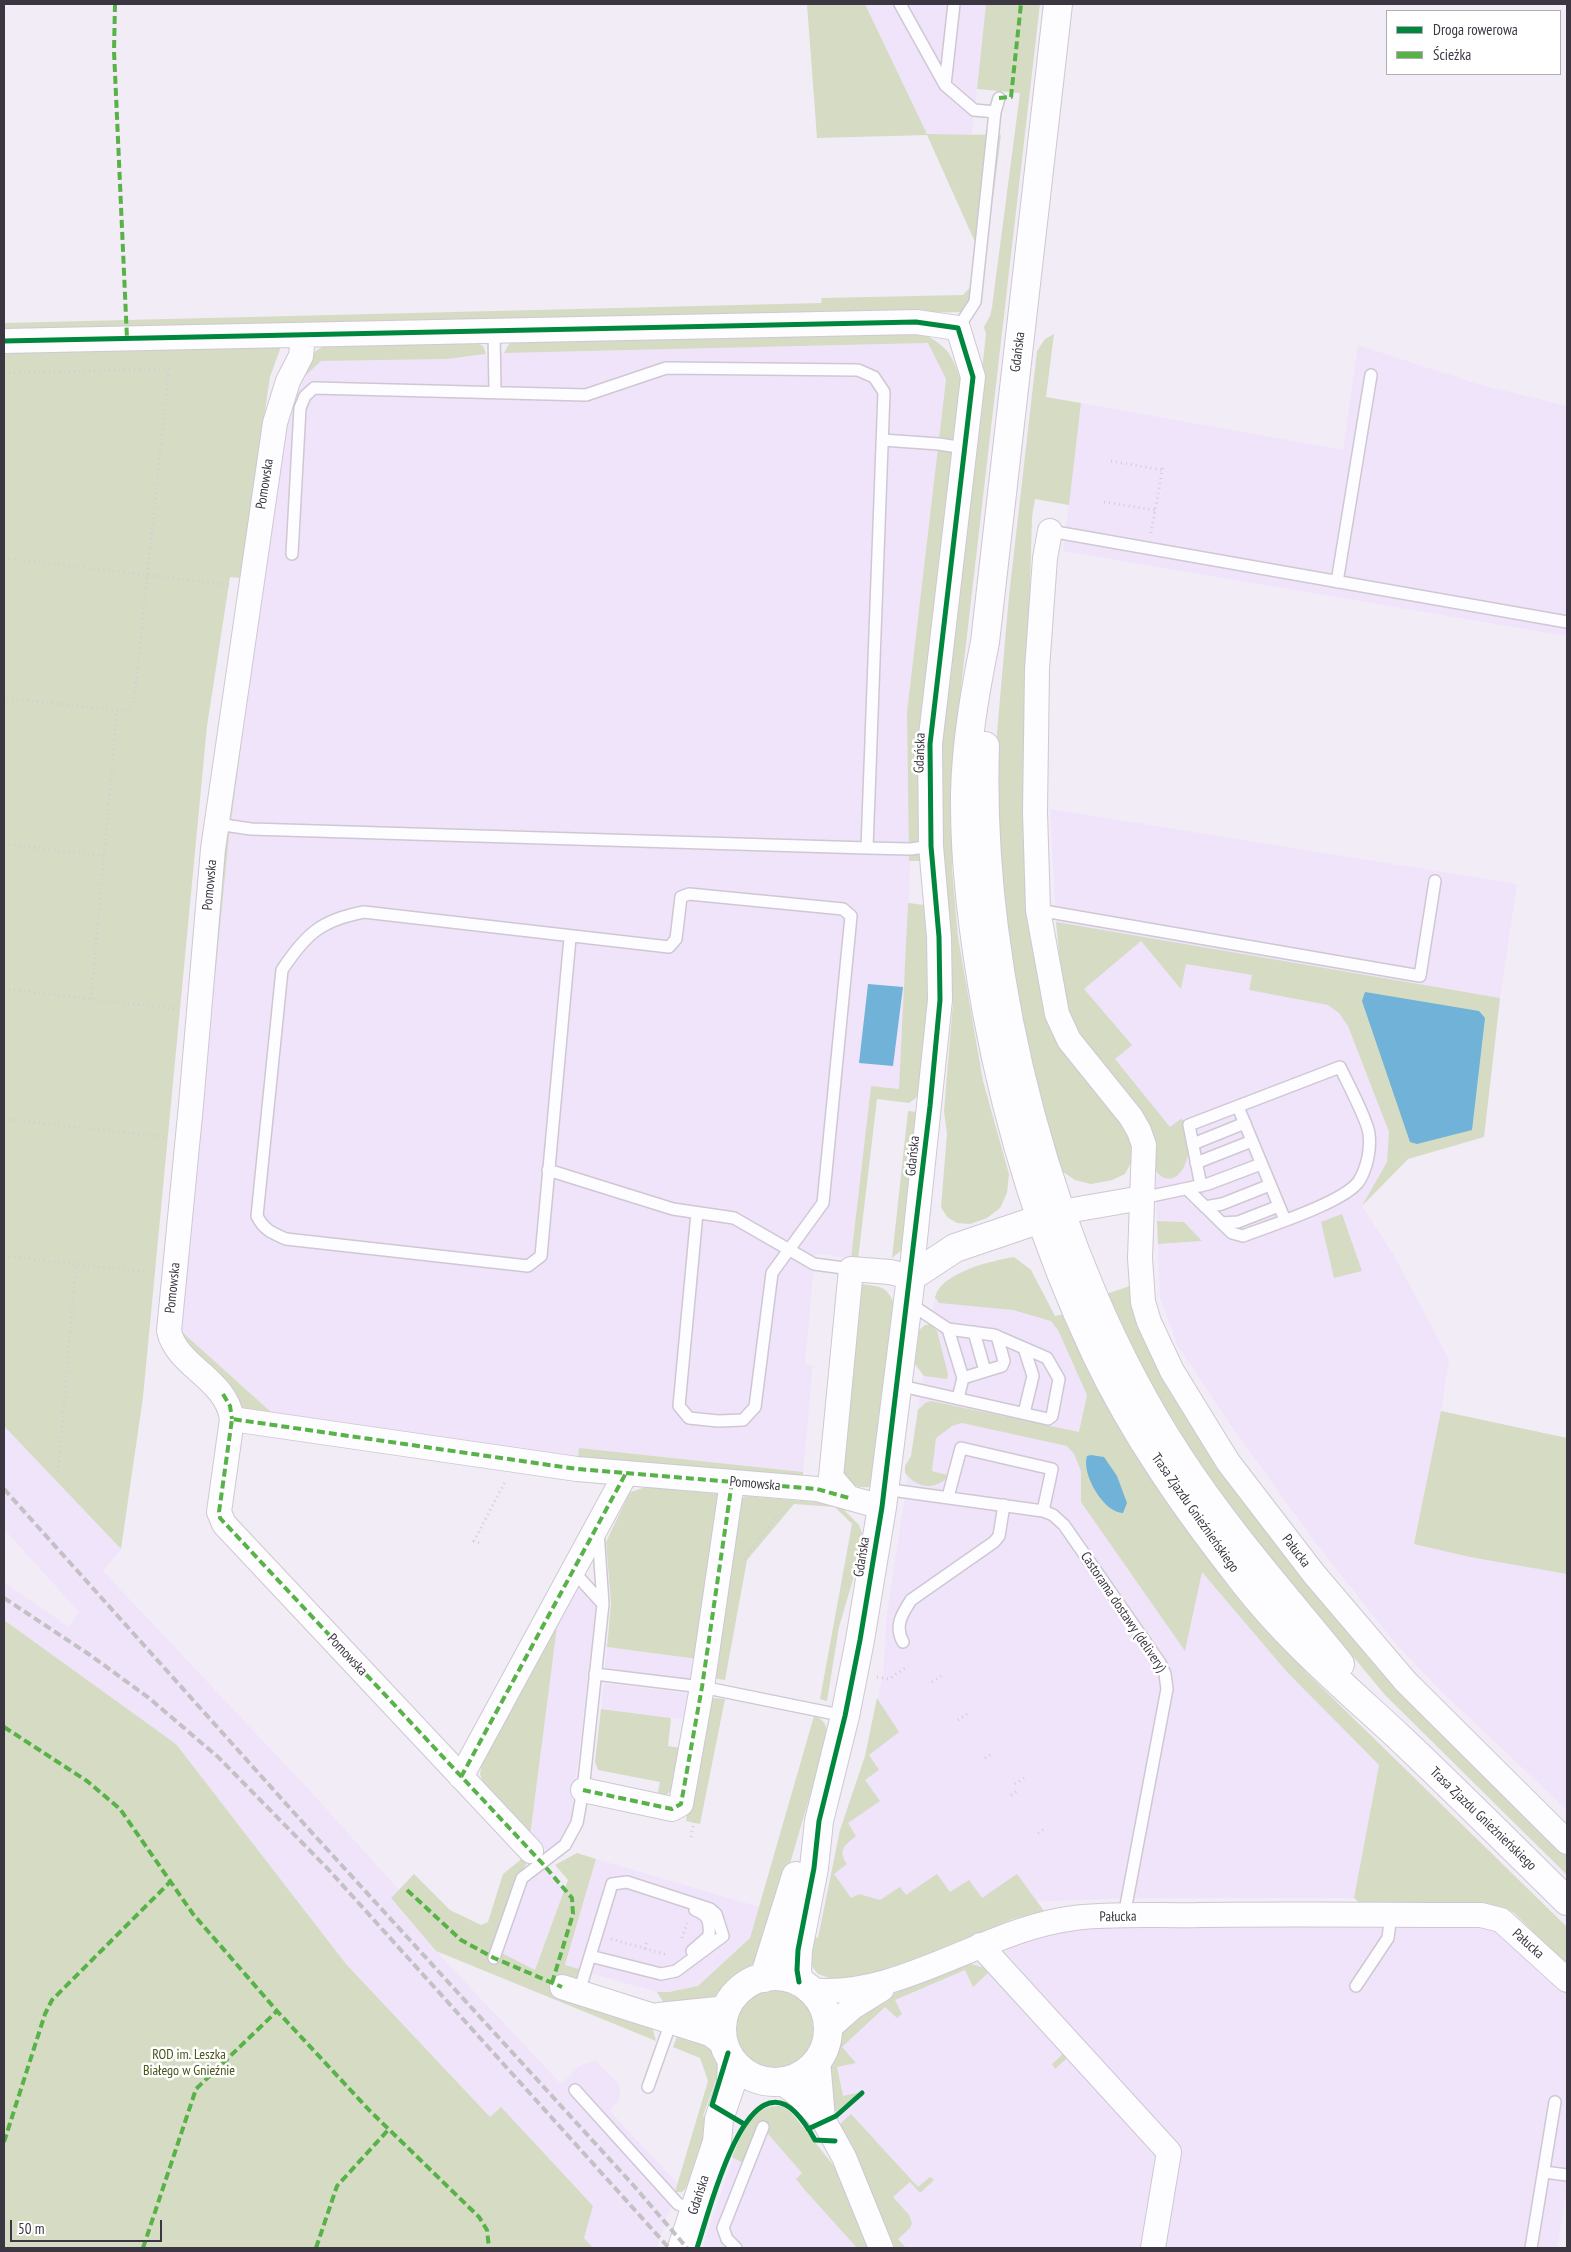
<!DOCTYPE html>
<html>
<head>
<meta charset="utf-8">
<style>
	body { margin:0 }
	#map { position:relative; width:1571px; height:2252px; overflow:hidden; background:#f2ecf7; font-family:"PT Sans Narrow",sans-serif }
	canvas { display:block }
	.frame { position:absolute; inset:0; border:5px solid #3c3542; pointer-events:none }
	.legend { position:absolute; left:1386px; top:10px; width:175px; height:65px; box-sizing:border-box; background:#fff; border:1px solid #b1aeb3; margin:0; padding:6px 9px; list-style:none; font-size:15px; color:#3c3542 }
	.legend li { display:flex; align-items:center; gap:10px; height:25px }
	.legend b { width:25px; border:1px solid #b1aeb3 }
	.scale { position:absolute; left:10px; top:2220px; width:152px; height:22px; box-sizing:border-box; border:2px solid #3c3542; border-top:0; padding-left:6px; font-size:15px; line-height:18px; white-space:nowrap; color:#3c3542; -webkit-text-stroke:4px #fff; paint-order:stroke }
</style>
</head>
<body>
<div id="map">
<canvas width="1571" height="2252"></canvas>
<div class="frame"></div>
<ul class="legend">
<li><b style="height:6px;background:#00873e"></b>Droga rowerowa</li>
<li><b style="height:6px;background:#57b247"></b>Ścieżka</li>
</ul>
<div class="scale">50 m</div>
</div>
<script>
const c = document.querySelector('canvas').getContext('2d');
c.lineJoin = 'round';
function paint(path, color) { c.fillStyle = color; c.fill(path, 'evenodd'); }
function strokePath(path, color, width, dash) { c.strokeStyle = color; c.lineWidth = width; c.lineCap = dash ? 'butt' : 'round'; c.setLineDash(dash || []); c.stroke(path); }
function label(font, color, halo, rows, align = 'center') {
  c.font = font + ' "PT Sans Narrow",sans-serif'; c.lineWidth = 5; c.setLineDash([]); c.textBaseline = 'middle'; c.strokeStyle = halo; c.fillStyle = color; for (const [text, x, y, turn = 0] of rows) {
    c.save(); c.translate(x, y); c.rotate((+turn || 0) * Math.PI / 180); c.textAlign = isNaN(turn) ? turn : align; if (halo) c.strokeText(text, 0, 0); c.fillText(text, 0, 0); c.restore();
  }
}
paint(new Path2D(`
	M865 4H986L972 134H927Z
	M928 343 946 379 907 712 909 855 911 849 899 1089 871 1086 851 1258 815 1254 805 1364 813 1365 803 1472 579 1448 578 1459 272 1413 180 1330 229 837 288 392 321 361 447 359 504 353Z
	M1358 345 1477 384 1567 406V636L1063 551 1081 403 1343 450Z
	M1050 809 1517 884 1500 998 1484 1137 1408 1159 1362 1206 1395 1257 1449 1360 1441 1411 1567 1438V1810L1444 1694 1396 1644 1317 1545 1227 1420 1178 1346 1160 1298 1158 1244 1202 1241 1184 1222 1157 1221 1154 1156 1064 1005 1056 922Z
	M935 1297 1052 1315 1201 1570 1286 1671 1379 1765 1354 1898H1137L825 1909 840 1830 865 1756 883 1673 887 1613Z
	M4 1426 121 1549 103 1571 311 1792 399 1890 391 1899 436 1951 561 2084 579 2066 595 2060 620 2085V2099L610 2111 678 2184 657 2248H593L584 2238 501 2107 490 2117 346 1964 176 1744 4 1620V1582L69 1627 79 1612 4 1529Z
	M575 1585 596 1604 571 1823 559 1843 546 1853 530 1836 558 1619Z
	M607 1647 697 1659 694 1680 605 1668Z
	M604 1683 694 1694 689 1720 601 1709Z
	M596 1859 759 1907 750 1938 698 1986 669 1992H657L565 1966Z
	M544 1865 565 1890 535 1970 501 1953 526 1880Z
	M1307 1923 1487 1924 1507 1936 1567 1992V2190L1557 2248H895L870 2190 861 2166 826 2090 829 2064 837 2044 901 1990 953 1967 1053 1933 1095 1928Z
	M781 2106 790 2111 834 2166 869 2248H702L740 2138 758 2114 769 2107Z`), '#f0e4fa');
paint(new Path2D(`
	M807 4H865L927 134 1001 135 981 293 963 312 4 332V323L821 303 822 298 963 295 977 280 975 242 927 135 817 138Z
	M986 4H1040L963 670 957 726 952 818V869L958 937 983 1081 1009 1174 1007 1193 1000 1208 987 1218 970 1224 957 1223 947 1217 941 1207 947 1134 944 1111 953 1003 940 838 941 733 986 334 984 327 990 316 992 307 1020 93 977 89Z
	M919 331C947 347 951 351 961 381L921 861H909L907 712 946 379 928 343 504 353 509 344 517 339Z
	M1054 334 1046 397 1081 403 1069 505 1035 499 1032 517 1026 723 1047 1010 1127 1128 1134 1146 1132 1161 1125 1174 1112 1180 1091 1184 1075 1180 1063 1172 1055 1161 1036 1097 1006 936 998 807 997 733 1009 596 1037 351 1045 339Z
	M354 342H475L483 346 486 354 447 359 321 361 288 392 229 837 180 1330 272 1413 240 1409 228 1388 179 1343 174 1329 195 1134 224 810 284 392C293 372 308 351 330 344 337 341 347 342 354 342Z
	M282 344 270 377 240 578 230 577 207 726 143 1397 121 1549 4 1426V350Z
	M908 903 924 905 930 946 929 975 921 1090 916 1098 909 1103 877 1099 858 1259 851 1258 871 1086 899 1089Z
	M1056 922 1500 998 1484 1137 1408 1159 1362 1206 1387 1162 1389 1132 1348 1026 1339 1013 1328 1005 1249 990 1252 975 1186 964 1181 989 1141 941 1084 989 1132 1045 1115 1059 1170 1127 1181 1119 1185 1121C1186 1131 1189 1143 1188 1153 1186 1172 1170 1190 1155 1170L1078 1038 1064 1005Z
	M908 1111 917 1112 902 1250 892 1258Z
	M1342 1214 1362 1271 1334 1278 1321 1222Z
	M1157 1221 1184 1222 1202 1241 1158 1244Z
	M1014 1257 1031 1270 1055 1316 1064 1314 1127 1442 1208 1559 1307 1673 1567 1927V1965L1513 1912 1489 1904H1361L1354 1898 1379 1765 1286 1671 1202 1572 1185 1651 1081 1502V1471L1074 1454 1067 1446 962 1423 952 1426 936 1438 932 1471 947 1475 945 1480C929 1491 916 1486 905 1473V1466L911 1456 918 1410 925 1403 931 1401 1079 1432 1087 1395 1058 1330 1051 1321 1013 1310 939 1303 935 1297C942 1272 991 1261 1014 1257Z
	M861 1284C881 1287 887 1285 895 1306L873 1481 869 1487C852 1489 849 1482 842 1469Z
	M1133 1285 1149 1341 1432 1723 1567 1855V1875L1385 1695 1244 1525 1201 1465 1168 1414 1134 1354 1106 1294Z
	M925 1325H931L937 1331 948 1374 947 1379 924 1376 915 1364 919 1330Z
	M1441 1411 1567 1438V1574L1470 1557 1414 1544Z
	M579 1448 803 1472V1479L578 1459Z
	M645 1487 720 1494 697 1659 607 1647 611 1603 606 1542 627 1498 631 1492Z
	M745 1496 838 1504 859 1525 862 1533 857 1566 839 1627 827 1701 820 1699 852 1524 835 1507 794 1504 747 1560 725 1680 712 1678 739 1502Z
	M558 1619 530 1836 483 1783 480 1774 482 1762Z
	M4 1620 176 1744 346 1964 490 2117 501 2107 593 2206 584 2238 593 2248H4Z
	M714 1698 725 1699 700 1824 686 1821 688 1805 693 1806 700 1770 695 1769 708 1705Z
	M877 1698 899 1732 869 1755 879 1770 865 1780 880 1801 848 1823 856 1836C845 1845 837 1850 847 1864L834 1874 851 1898 859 1894 880 1900 900 1887 906 1895 937 1874 950 1892 969 1880 982 1898 1017 1874 1044 1911 1013 1919 892 1969 848 1980 832 1979 818 1974 810 1964 808 1935 818 1938 840 1830 865 1756Z
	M601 1709 671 1718 668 1746 681 1748 673 1790 666 1795 657 1797 660 1782 598 1770 595 1762Z
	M814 1716C825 1720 827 1725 827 1737L789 1867 755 1968 731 1986 718 2000 665 2005 657 1992H669L698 1986 750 1938Z
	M577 1853 596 1859 565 1965 579 1969 574 1985 652 2026 656 2041 436 1951 391 1898 414 1874 450 1910 481 1925 488 1922 503 1874 524 1857 527 1863 515 1880 492 1948 535 1970 568 1880 555 1865Z
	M967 1963 985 1968 1066 2056V2059L1055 2069 1052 2064 1063 2054 988 1973 973 1987 965 1970 895 2000 902 2014 897 2018 885 2007 842 2047 856 2063 837 2067 843 2096 861 2092 836 2112 826 2090 829 2064 841 2029 889 1996 953 1967Z
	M734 2029a41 41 0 1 1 82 0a41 41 0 1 1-82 0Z
	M678 2034 715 2048 723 2060 703 2116 711 2121 686 2188 682 2192H675L708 2081 700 2058 673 2047Z
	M781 2106 790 2111 834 2166 842 2179 869 2248H857L804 2189 796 2179 802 2173 763 2128 748 2166 732 2157C739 2141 749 2113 769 2107 772 2106 777 2106 781 2106Z
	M851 2114 918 2187 930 2177 934 2180 920 2193 910 2182 893 2197 909 2215 912 2223 910 2228 898 2239 906 2248H895C877 2207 860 2165 840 2124Z`), '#d5dcc3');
paint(new Path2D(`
	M868 984 903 987 893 1066 859 1063Z
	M1365 992 1479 1011 1485 1018 1472 1130 1417 1144 1410 1142 1362 1001Z
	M1091 1455 1104 1457 1117 1476 1127 1503 1123 1513C1104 1513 1081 1474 1087 1456Z`), '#70b2d8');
const service = new Path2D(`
	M900 4 945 85 974 110 995 112
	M945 85 954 4
	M958 328 975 302 995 112 999 98
	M494 331 495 391
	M883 440 939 444 964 448
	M1050 531 1567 622
	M292 554 300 408 305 396 314 388 586 395 666 368 858 370 874 377 884 392 867 848
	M1337 582 1371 375
	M217 824 251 829 867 848 911 849 931 846
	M1038 910 1420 976 1435 881
	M570 938 541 1256 528 1266 286 1239C272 1233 264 1230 257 1216L282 970C306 934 321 920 364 912L669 947 676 939 681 897 689 894 843 909 851 916 823 1203 772 1273 755 1407 743 1420 718 1421 689 1418 679 1406 697 1213
	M1238 1107 1285 1220
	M1193 1144 1245 1123
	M1196 1163 1252 1141
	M548 1170 673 1209 734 1218 814 1264 851 1269
	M1187 1189 1232 1233 1243 1236C1269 1226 1345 1202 1359 1181 1367 1168 1371 1149 1369 1134 1368 1121 1347 1082 1340 1067L1189 1125 1201 1186
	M1142 1198 1208 1184 1261 1164
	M1205 1207 1222 1204 1270 1185
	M1222 1223 1238 1222 1279 1206
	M909 1303 948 1329 963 1378 958 1398
	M974 1332 985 1371
	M1024 1348 1033 1376 1024 1413
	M963 1378 1002 1366 1004 1361 997 1336
	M897 1385 1048 1419 1052 1416 1059 1379 1047 1358 994 1335 948 1329
	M884 1489 1043 1511 1053 1515 1064 1525 1160 1663 1165 1674 1167 1689 1124 1916
	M948 1497 961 1448 1052 1469 1043 1511
	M573 1571 603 1604
	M903 1642C894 1626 902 1614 911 1600L994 1542 999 1536 1004 1505
	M595 1674 702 1687 845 1716
	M692 1951 709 1936C710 1922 709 1915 695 1910
	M494 1958 522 1878 565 1845 577 1823 583 1790 603 1604 598 1532
	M1356 1986 1388 1938 1391 1914
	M579 1992 612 1884 627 1882 710 1909 716 1914 723 1936 676 1971 661 1974 590 1956
	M648 2087 671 2022
	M575 2090 678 2204 694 2210
	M1544 2172 1567 2175
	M736 2248 727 2239 723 2228 763 2127
	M1531 2248 1555 2102`);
const minor = new Path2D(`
	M4 341 916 322 958 328 973 377 930 744 931 846 939 937 940 1000 911 1277 890 1272 851 1269 831 1477 849 1498
	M1050 531 1045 558 1037 669 1035 812 1038 910 1057 1014 1069 1040 1131 1117 1139 1131 1144 1145 1140 1258 1143 1302 1149 1322 1172 1371 1228 1462 1314 1574 1406 1682 1567 1842
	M1061 1212 1142 1198
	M232 1419C226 1378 177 1367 169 1331L191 1105 213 849 275 423 288 381 301 356 303 335
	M461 1777 626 1473
	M583 1790 672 1809 681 1804 702 1687 732 1482
	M531 1851 224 1524 219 1512 232 1419 577 1469 817 1489 882 1507
	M980 1945 1169 2152 1153 2248
	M562 1987 710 2034 725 2045
	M810 1990C899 2000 985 1929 1074 1918 1116 1913 1160 1916 1202 1915 1295 1914 1388 1915 1481 1915L1501 1920 1567 1980
	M659 2015 727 2008
	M828 2029 853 2007 882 1989
	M818 2060 823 2119
	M781 2082 796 2093 824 2121 844 2157 881 2248`);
const tertiary = new Path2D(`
	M722 2029a53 53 0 1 1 106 0a53 53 0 1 1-106 0Z
	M764 1978 796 1876
	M799 1982 797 1970 798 1950 814 1868 819 1821 845 1716 860 1640 882 1507 911 1277 955 1248 1061 1212
	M682 2248 717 2142 719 2119 731 2084 732 2060`);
const primary = new Path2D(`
	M1058 4 985 642C975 692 966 743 965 794 964 868 974 941 987 1013 1009 1131 1045 1246 1096 1354 1135 1436 1188 1511 1244 1582 1289 1640 1345 1687 1399 1737 1456 1791 1511 1846 1567 1901
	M985 746C977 979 1051 1261 1178 1456 1226 1530 1284 1595 1340 1664`);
strokePath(service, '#cec8d3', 14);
strokePath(minor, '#cec8d3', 26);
strokePath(tertiary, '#cec8d3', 30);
strokePath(primary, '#cec8d3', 30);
strokePath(new Path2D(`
	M4 373 169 369 134 702 125 711 4 698
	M1111 461 1162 470
	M1104 502 1155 510
	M1151 533 1163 466
	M4 558 231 585
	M4 844 104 856
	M4 989 177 1009
	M91 999 117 711
	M4 1119 167 1137
	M4 1256 155 1273
	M58 1472 76 1264
	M479 1543 474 1541 506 1480
	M744 1559 785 1508
	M877 1677 889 1679 908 1666
	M932 1682 941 1676
	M958 1720 967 1714
	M985 1758 993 1753
	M1015 1784 1024 1778
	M1011 1795 1019 1790
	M1038 1833 1046 1828
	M691 1837 694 1821
	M682 1938 687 1923
	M611 1939 668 1955
	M645 1949 647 1942`), '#d1ced3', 3, [1, 4]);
strokePath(service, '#fdfcfe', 11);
strokePath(minor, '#fdfcfe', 24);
strokePath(tertiary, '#fdfcfe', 28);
strokePath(primary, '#fdfcfe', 28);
strokePath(new Path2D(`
	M4 1489 305 1825 634 2186 687 2248
	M4 1598 90 1655 149 1698 218 1757 328 1869 669 2248`), '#c2c1c3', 4, [8, 4]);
strokePath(new Path2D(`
	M115 4 114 51 127 339
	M999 98 1011 97 1021 4
	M223 1394 230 1406 232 1419
	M4 1727 87 1781 120 1809 193 1914 277 2011 370 2111 479 2217 487 2230 489 2248
	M461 1777 626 1473
	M583 1790 672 1809 681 1804 702 1687 732 1482
	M407 1890 461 1940 494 1958 562 1987
	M552 1983 573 1914 572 1898 542 1863 220 1518 219 1512 232 1419 577 1469 817 1489 849 1498
	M4 2142 45 2014 52 2000 171 1881
	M143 2248 196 2089 277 2011
	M316 2248 337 2186 389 2129`), '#57b247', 4, [8, 4]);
strokePath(new Path2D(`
	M4 341 916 322 958 328 973 377 930 744 931 846 939 937 940 1000 930 1106 882 1507 860 1640 845 1716 819 1821 814 1868 798 1950 797 1970 799 1982
	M728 2053 712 2105 744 2124
	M808 2129 836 2116 862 2093
	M697 2248C707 2220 744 2062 795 2112 803 2120 810 2131 815 2140L835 2141`), '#00873e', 5);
label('14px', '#3c3542', '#fff', [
	["Gdańska",1018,352,-83],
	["Pomowska",265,484,-81],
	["Gdańska",920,753,-88],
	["Pomowska",210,885,-85],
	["Gdańska",913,1156,-84],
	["Pomowska",173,1288,-84],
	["Pomowska",755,1484,5],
	["Trasa Zjazdu Gnieźnieńskiego",1195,1513,55],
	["Pałucka",1296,1551,53],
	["Gdańska",862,1557,-81],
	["Castorama dostawy (delivery)",1123,1612,56],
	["Pomowska",347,1655,47],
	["Trasa Zjazdu Gnieźnieńskiego",1483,1819,44],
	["Pałucka",1118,1917,-1],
	["Pałucka",1528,1944,42],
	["Gdańska",699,2195,-72]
]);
label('14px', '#475619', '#fff', [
	["ROD im. Leszka",189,2055],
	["Białego w Gnieźnie",189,2071]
]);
</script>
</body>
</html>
